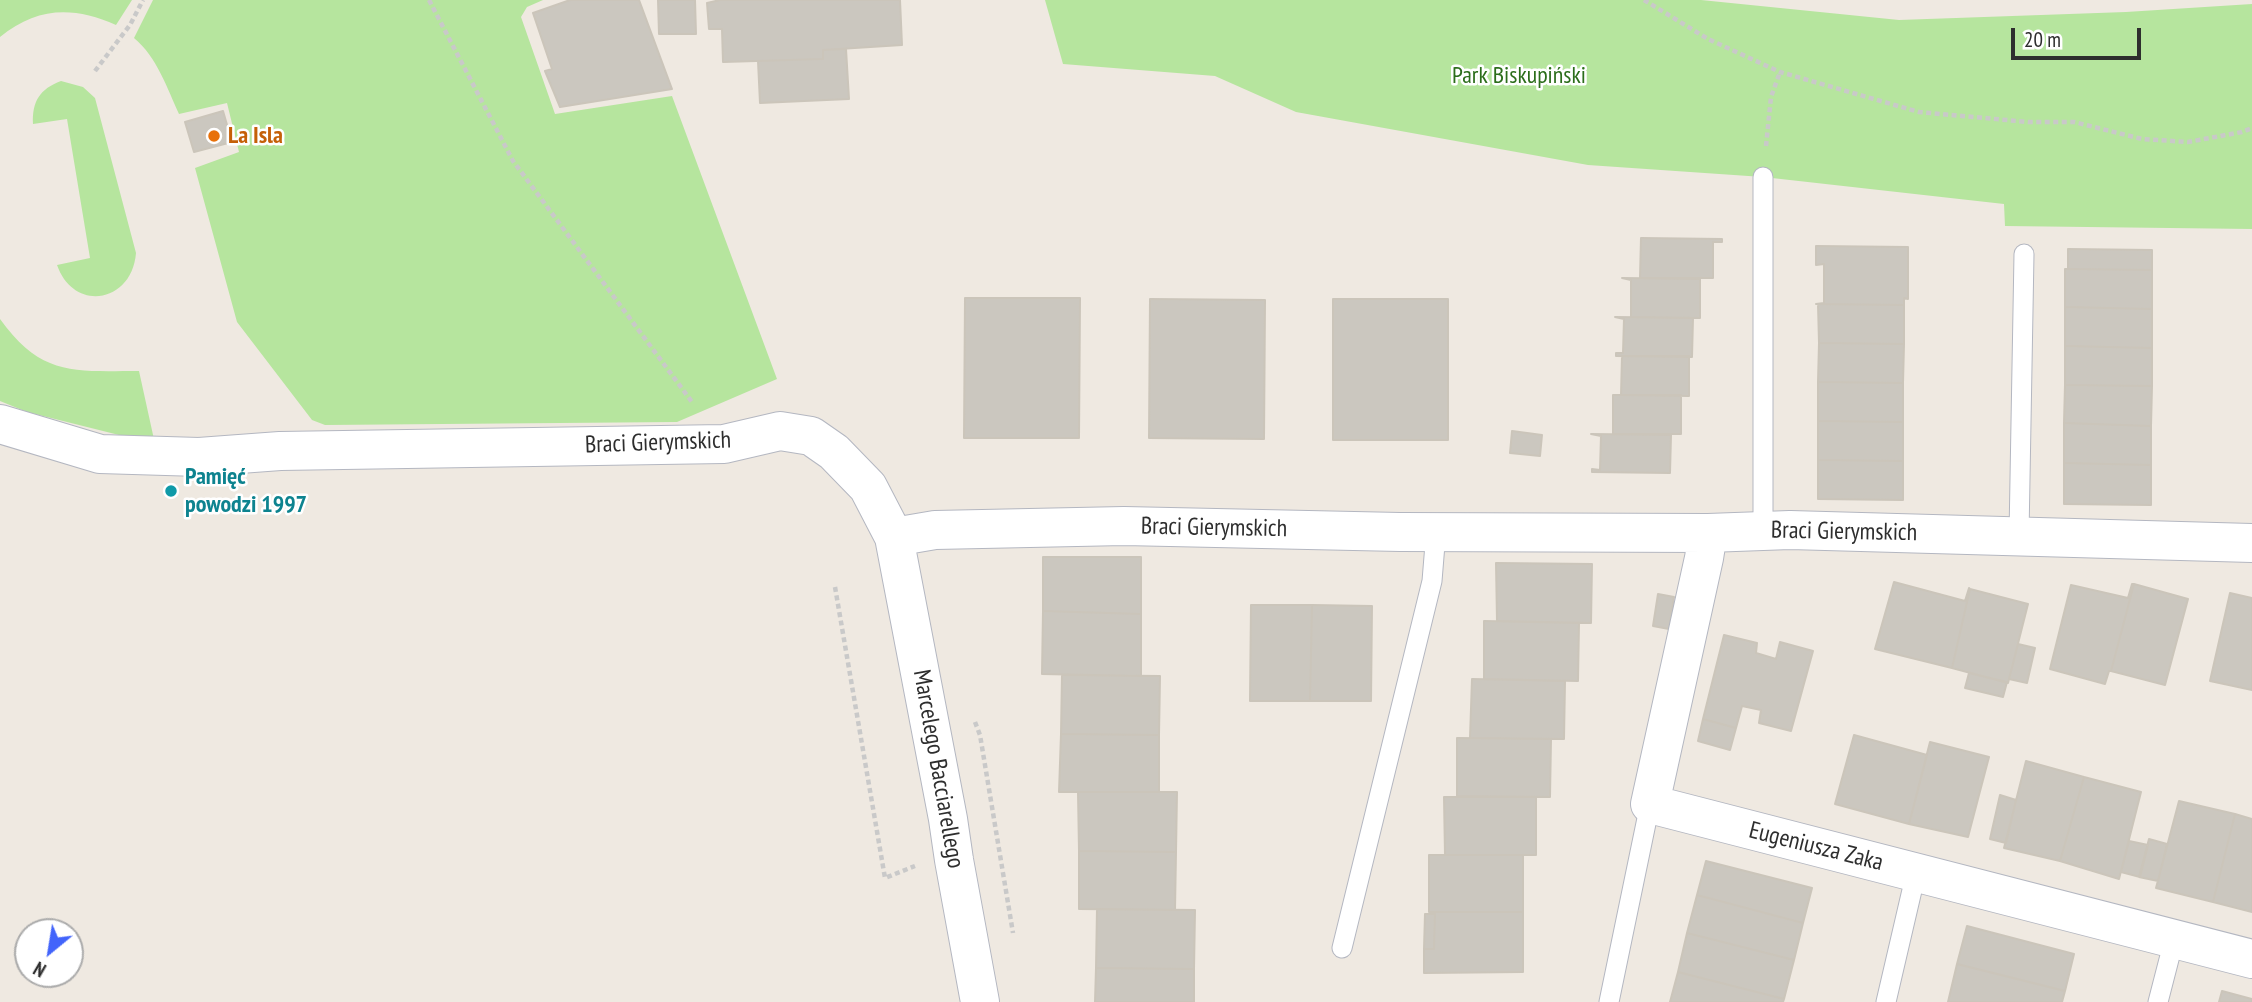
<!DOCTYPE html>
<html>
<head>
<meta charset="utf-8">
<style>
	body { margin:0 }
	#map { position:relative; width:2252px; height:1002px; overflow:hidden; background:#efe9e1; font-family:"PT Sans Narrow",sans-serif }
	canvas { display:block }
	.north { position:absolute; left:14px; top:918px; width:70px; height:70px; box-sizing:border-box; background:#fff; border:2px solid #ababab; border-radius:50%; rotate:210deg; font-size:19px; font-weight:700; line-height:28px; text-align:center; color:#2e2e2e }
	.north::after { content:''; display:block; margin:auto; width:24px; height:32px; background:#4264fb; clip-path:polygon(50% 0,100% 100%,50% 72%,0 100%) }
	.scale { position:absolute; left:2011px; top:28px; width:130px; height:32px; box-sizing:border-box; border:4px solid #2e2e2e; border-top:0; padding-left:9px; font-size:21px; line-height:24px; white-space:nowrap; color:#2e2e2e; -webkit-text-stroke:5px #fff; paint-order:stroke }
</style>
</head>
<body>
<div id="map">
<canvas width="2252" height="1002"></canvas>
<div class="north">N</div>
<div class="scale">20 m</div>
</div>
<script>
const c = document.querySelector('canvas').getContext('2d');
c.lineJoin = 'round';
function paint(path, color) { c.fillStyle = color; c.fill(path, 'evenodd'); }
function strokePath(path, color, width, dash) { c.strokeStyle = color; c.lineWidth = width; c.lineCap = dash ? 'butt' : 'round'; c.setLineDash(dash || []); c.stroke(path); }
function label(font, color, halo, rows, align = 'center') {
  c.font = font + ' "PT Sans Narrow",sans-serif'; c.lineWidth = 5; c.setLineDash([]); c.textBaseline = 'middle'; c.strokeStyle = halo; c.fillStyle = color; for (const [text, x, y, turn = 0] of rows) {
    c.save(); c.translate(x, y); c.rotate((+turn || 0) * Math.PI / 180); c.textAlign = isNaN(turn) ? turn : align; if (halo) c.strokeText(text, 0, 0); c.fillText(text, 0, 0); c.restore();
  }
}
paint(new Path2D(`
	M0 0H132L116 25C73 6 37 7 0 37Z
	M153 0H543L527 7 521 17 555 114 672 96 777 379 677 422 325 425 312 420 237 322 195 168 239 152 227 103 179 114C167 88 157 57 134 38Z
	M1045 0H1701L1899 20 2126 12 2252 4V229L2005 226 2004 204 1763 177 1588 165 1296 112 1215 76 1063 64Z
	M61 81 83 87 95 98 136 253C132 303 74 313 57 265L90 258 67 119 33 124C32 101 40 89 61 81Z
	M0 319C42 377 74 371 139 371L155 444 27 412 0 401Z`), '#b6e59e');
const building = new Path2D(`
	M570 0H639L672 89 560 107 545 71 552 69 533 13Z
	M658 0H695L696 34H659Z
	M900 0 902 45 823 50V59L723 62 722 29H709L707 3 720 0Z
	M846 49 849 99 760 103 758 61 823 59V50Z
	M223 111 232 142 194 152 185 122Z
	M1641 238 1722 239V242H1713V278H1640Z
	M1816 246 1908 247V299L1904 298V305L1816 304 1824 303V264L1816 265Z
	M2068 249 2152 250V270L2068 269Z
	M2065 269 2152 270V309L2065 307Z
	M1622 278 1700 279V318L1631 317V280Z
	M965 298H1080L1079 438H964Z
	M1150 299 1265 300 1264 439 1149 438Z
	M1333 299H1448V440H1333Z
	M1818 304 1904 305V344L1819 343Z
	M2065 307 2152 309V348L2065 346Z
	M1615 317 1693 318 1692 357 1616 356V353H1623L1624 319Z
	M1819 343 1904 344 1903 383 1818 382Z
	M2065 346 2152 348V386L2065 385Z
	M1622 356H1689V396L1621 395Z
	M1818 382 1903 383V422L1818 421Z
	M2065 385 2152 386 2151 426 2064 423Z
	M1613 395H1681V434H1613Z
	M1818 421 1903 422V461L1818 460Z
	M2064 423 2151 426V465L2064 463Z
	M1512 431 1542 435 1540 456 1510 453Z
	M1591 434 1671 435 1670 473 1592 472V469L1600 470 1601 436Z
	M1818 460 1903 461V500L1818 499Z
	M2064 463 2151 465V505L2064 504Z
	M1043 557H1141V614L1043 611Z
	M1496 563 1592 564 1591 623 1497 621Z
	M1894 582 1965 601 1969 588 1970 589 1952 668 1875 649Z
	M2132 584H2134L2111 671H2109L2105 684 2050 669 2071 585 2128 598Z
	M2134 584 2188 599 2165 685 2111 671Z
	M1970 589 2028 604 2008 683 1952 668Z
	M2230 593 2252 598V690L2210 681Z
	M1658 594 1674 597 1669 629 1653 626Z
	M1251 605H1312L1310 701H1250Z
	M1312 605 1372 606 1371 701H1310Z
	M1043 611 1141 614V676L1042 674Z
	M1484 621 1579 623 1578 681 1484 679Z
	M1724 635 1757 643 1756 653 1776 659 1780 642 1813 651 1791 731 1759 723 1761 710 1742 706 1736 728 1703 719Z
	M2018 644 2035 648 2027 683 2009 679Z
	M1969 673 2007 682 2003 697 1965 688Z
	M1062 675 1160 676 1159 735 1061 734Z
	M1472 679 1565 681 1564 739 1470 738Z
	M1703 719 1736 728 1730 750 1698 741Z
	M1061 734 1159 735V792H1059Z
	M1854 735 1927 755 1909 824 1835 804Z
	M1457 738 1551 739 1550 797 1457 796Z
	M1930 742 1989 757 1968 837 1909 824Z
	M2026 761 2084 777 2060 861 2004 848Z
	M2084 777 2141 792 2119 879 2060 861Z
	M1078 792H1177L1176 852 1079 851Z
	M2000 795 2016 800 2006 843 1990 839Z
	M1444 797H1536V855H1445Z
	M2179 801 2235 814 2213 902 2156 888Z
	M2235 814 2252 819V912L2213 902Z
	M2149 839 2167 844 2158 881 2139 877Z
	M2129 841 2148 845 2140 877 2121 872Z
	M1079 851 1176 852 1175 910 1079 909Z
	M1429 855H1523V912H1429Z
	M1706 861 1812 888 1803 923 1697 895Z
	M1697 895 1803 923 1794 960 1687 933Z
	M1097 909 1195 910 1194 969 1096 968Z
	M1429 912H1523V972L1424 973V949H1434L1435 914Z
	M1425 914H1435L1434 949H1424Z
	M1967 926 2074 954 2065 991 1957 964Z
	M1687 933 1794 960 1784 999 1678 972Z
	M1957 964 2065 991 2062 1002H1948Z
	M1096 968 1194 969V1002H1095Z
	M1678 972 1784 999 1783 1002H1670Z
	M2222 991 2252 999V1002H2219Z`);
paint(building, '#cbc7bf');
strokePath(building, '#cbc5ba', 2);
const lane = new Path2D(`
	M1763 177V531
	M2019 535 2024 254
	M1342 948 1432 581 1436 532
	M1609 1002 1650 804
	M1886 1002 1916 873
	M2158 1002 2174 940`);
const street = new Path2D(`
	M0 424 100 454 199 457 280 451 724 444 780 431 811 436 834 452 868 487 894 537 948 819 954 860 980 1002
	M1708 533 1704 558 1650 804 2252 959
	M894 537 935 530 1124 526 1400 532 1708 533 1790 530 2252 543`);
strokePath(lane, '#b4b7c1', 21);
strokePath(street, '#b4b7c1', 40);
strokePath(new Path2D(`
	M429 0 513 161 692 402
	M1644 0 1708 39 1780 72 1919 112 2028 122H2074L2142 139 2188 142 2242 132 2252 128
	M95 71 130 25 143 0
	M1766 146 1771 97 1780 72
	M835 587 885 878 915 866
	M975 722 980 735 1013 933`), '#c9c9c9', 4.5, [5, 3.5]);
strokePath(lane, '#fff', 19);
strokePath(street, '#fff', 38);
for (const [x, y, r, color] of [
	[214,136,7,"#e8710a"],
	[171,491,7,"#0f9aa8"]
]) { const dot = new Path2D(); dot.arc(x, y, r, 0, 2 * Math.PI); c.fillStyle = color; c.fill(dot); strokePath(dot, '#fff', 2.5); }
label('24px', '#2c6e1b', '#fff', [
	["Park Biskupiński",1519,76]
]);
label('bold 24px', '#c56008', '#fff', [
	["La Isla",228,136]
], 'left');
label('24px', '#2e2e2e', '#fff', [
	["Braci Gierymskich",658,443,-2],
	["Braci Gierymskich",1214,528,1],
	["Braci Gierymskich",1844,532,1],
	["Marcelego Bacciarellego",938,769,80],
	["Eugeniusza Zaka",1816,847,14]
]);
label('bold 24px', '#0d838f', '#fff', [
	["Pamięć",185,477],
	["powodzi 1997",185,505]
], 'left');
</script>
</body>
</html>
